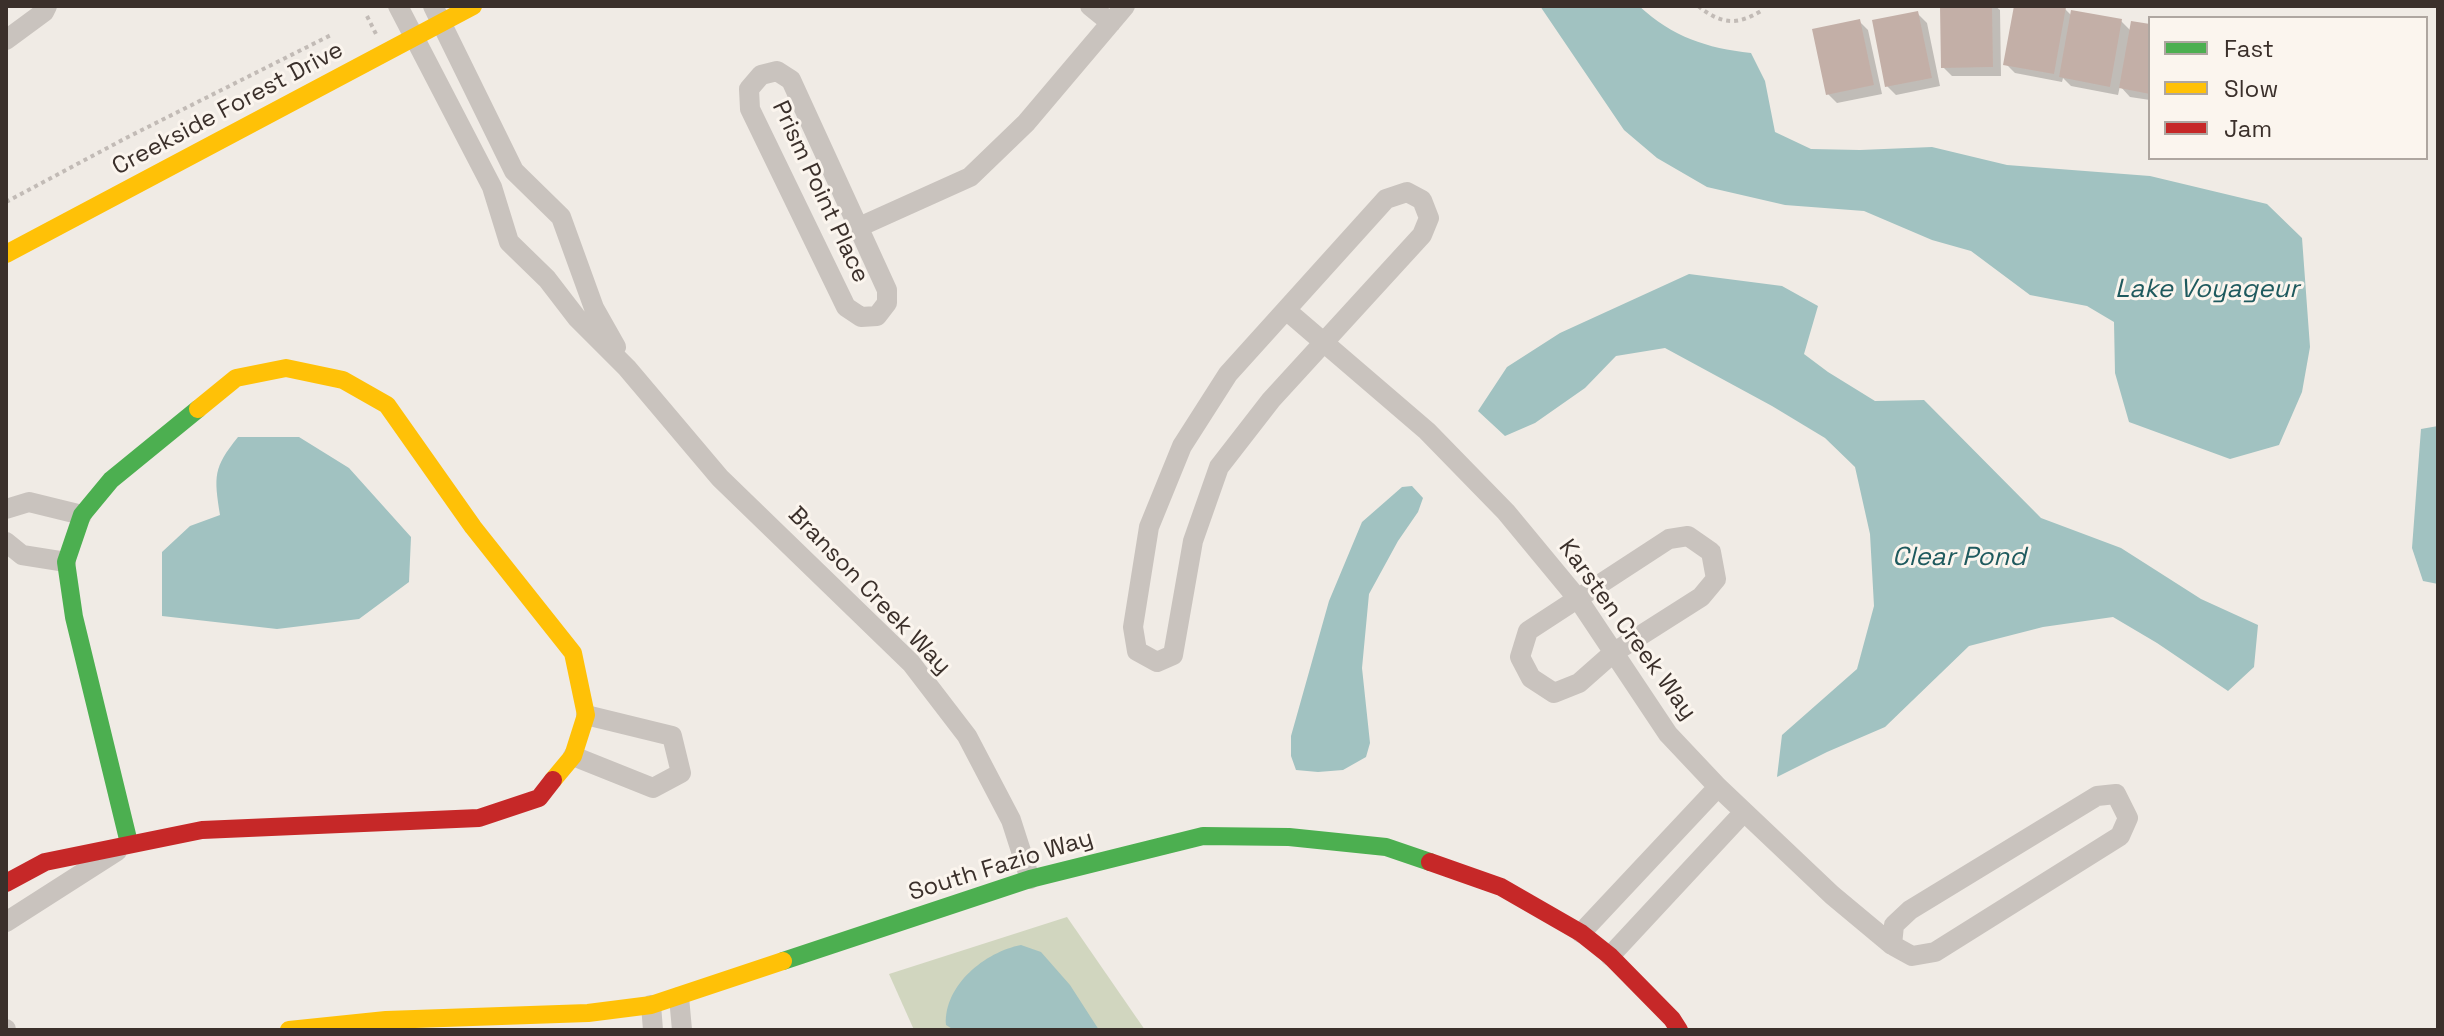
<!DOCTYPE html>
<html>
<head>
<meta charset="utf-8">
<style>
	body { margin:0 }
	#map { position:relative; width:2444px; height:1036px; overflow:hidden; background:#f0ebe5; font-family:"Space Grotesk",sans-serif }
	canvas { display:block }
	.frame { position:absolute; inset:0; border:8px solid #3b302b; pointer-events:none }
	.legend { position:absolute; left:2148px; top:16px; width:280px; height:144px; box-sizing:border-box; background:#fbf5ee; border:2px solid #aea6a0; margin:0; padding:10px 14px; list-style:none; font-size:24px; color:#3b302b }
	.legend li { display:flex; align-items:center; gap:16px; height:40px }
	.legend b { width:40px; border:2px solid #aea6a0 }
</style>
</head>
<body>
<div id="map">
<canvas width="2444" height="1036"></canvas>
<div class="frame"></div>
<ul class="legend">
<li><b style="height:10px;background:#4caf50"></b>Fast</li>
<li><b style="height:10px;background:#ffc107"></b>Slow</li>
<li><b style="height:10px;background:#c62828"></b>Jam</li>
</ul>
</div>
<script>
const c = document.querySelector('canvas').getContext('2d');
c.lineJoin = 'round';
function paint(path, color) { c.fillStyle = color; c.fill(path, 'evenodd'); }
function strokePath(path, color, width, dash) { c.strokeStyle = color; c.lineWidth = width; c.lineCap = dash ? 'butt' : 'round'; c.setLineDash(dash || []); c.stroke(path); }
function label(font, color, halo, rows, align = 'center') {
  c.font = font + ' "Space Grotesk",sans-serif'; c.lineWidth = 6; c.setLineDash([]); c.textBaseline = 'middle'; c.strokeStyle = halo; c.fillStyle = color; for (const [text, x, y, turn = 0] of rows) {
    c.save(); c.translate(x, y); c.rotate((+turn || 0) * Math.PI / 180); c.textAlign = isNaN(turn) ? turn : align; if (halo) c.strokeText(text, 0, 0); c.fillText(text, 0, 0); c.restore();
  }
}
paint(new Path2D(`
	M1067 917 1145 1030H914L889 974Z`), '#d1d6bf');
paint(new Path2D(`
	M1540 6H1639C1673 37 1706 48 1751 53L1765 81 1775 132 1811 149 1860 150 1932 147 2007 165 2150 176 2267 204 2302 238 2310 347 2302 392 2279 445 2230 459 2129 422 2115 373 2114 322 2087 306 2030 295 1971 251 1932 240 1864 211 1785 205 1707 187 1657 158 1624 130Z
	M1689 274 1782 286 1818 306 1804 354 1828 372 1875 401 1924 400 2041 518 2121 548 2201 599 2258 625 2254 667 2228 691 2157 643 2113 617 2043 627 1969 646 1885 727 1827 752 1777 777 1782 735 1857 669 1874 606 1870 534 1855 467 1825 438 1772 406 1665 348 1616 356 1585 388 1535 423 1505 436 1478 411 1507 367 1560 333Z
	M2438 426V584L2423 581 2412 548 2421 429Z
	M238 437H299L349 468 411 537 409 582 359 619 277 629 162 616V552L190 526 220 515C214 476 213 468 238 437Z
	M1412 486 1423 498 1418 512 1398 541 1369 594 1362 668 1370 743 1366 757 1343 770 1318 772 1296 770 1291 756V736L1329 601 1362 522 1402 487Z
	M1021 945 1041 952 1070 985 1099 1030H954L946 1025C944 985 985 952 1021 945Z`), '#a1c2c1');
paint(new Path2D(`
	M1942 6H1995L2000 10 2001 76H1952L1943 67Z
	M2016 6H2050L2065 9 2072 16 2121 21 2131 31 2150 26V100L2130 97 2120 86 2118 95 2071 86 2063 78 2062 82 2015 73 2006 64Z
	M1918 14 1927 23 1940 86 1896 95 1887 86Z
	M1859 21 1868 30 1882 94 1837 103 1828 94Z`), '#0003');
paint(new Path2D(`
	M1940 6H1992L1993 67 1941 68Z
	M2014 6 2066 7 2054 74 2003 65Z
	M2071 10 2122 19 2110 87 2059 77Z
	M1918 11 1932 78 1885 87 1872 20Z
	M1860 19 1874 85 1826 95 1812 29Z
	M2131 21 2150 24V94L2119 88Z`), '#c3afa7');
strokePath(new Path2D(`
	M1698 6C1721 24 1736 26 1761 11V6
	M367 16 376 34
	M6 202 126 138 331 35`), '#c2bbb6', 4, [4, 4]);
strokePath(new Path2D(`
	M398 6 492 187 509 242 547 279 577 318 627 368 720 478 911 663 967 736 1011 820 1030 879
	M433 6 514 171 561 217 594 308 616 347
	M1090 6 1111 23
	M6 40 44 12 47 6
	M777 71 791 80 887 290V303L877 316 861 317 846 307 750 109 749 89 761 75Z
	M1407 192 1422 200 1429 218 1422 235 1271 400 1219 467 1193 541 1173 655 1157 662 1137 651 1133 627 1149 527 1182 446 1228 374 1386 199Z
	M859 227 970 177 1026 123 1125 6
	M1286 310 1427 431 1506 512 1578 599 1668 734 1718 787 1832 895 1892 945 1912 956 1935 952 2120 836 2128 818 2116 794 2097 796 1910 910 1894 925 1892 945
	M6 509 29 502 82 515
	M1688 536 1711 552 1716 579 1701 597 1613 653 1579 683 1554 693 1531 678 1520 657 1528 631 1669 539Z
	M6 542 22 555 66 562
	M573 756 653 788 681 773 672 736 586 715
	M6 922 117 851
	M1581 933 1718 787
	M1610 956 1744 812
	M679 997 682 1030
	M651 1005 653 1030
	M6 1029V1030`), '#c9c3be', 20);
strokePath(new Path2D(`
	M129 843 74 617 66 562 82 515 111 480 198 409
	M783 961 1030 879 1203 836 1289 837 1386 847 1430 862`), '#4caf50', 18);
strokePath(new Path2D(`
	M6 254 473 6
	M198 409 236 378 286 368 343 380 387 405 473 527 573 653 586 715 573 756 553 780
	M289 1030 386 1020 588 1013 651 1005 783 961`), '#ffc107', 18);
strokePath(new Path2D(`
	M1430 862 1501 887 1581 933 1610 956 1672 1019 1679 1030
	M6 883 45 862 202 830 479 818 539 798 553 780`), '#c62828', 18);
label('24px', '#3b302b', '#fbf5ee', [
	["Creekside Forest Drive",228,109,-28],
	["Prism Point Place",820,192,65],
	["Branson Creek Way",869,591,46],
	["Karsten Creek Way",1627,630,54],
	["South Fazio Way",1001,866,-17]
]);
label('italic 26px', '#1f5a5e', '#fbf5ee', [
	["Lake Voyageur",2207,290],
	["Clear Pond",1959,558]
]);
</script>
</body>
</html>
